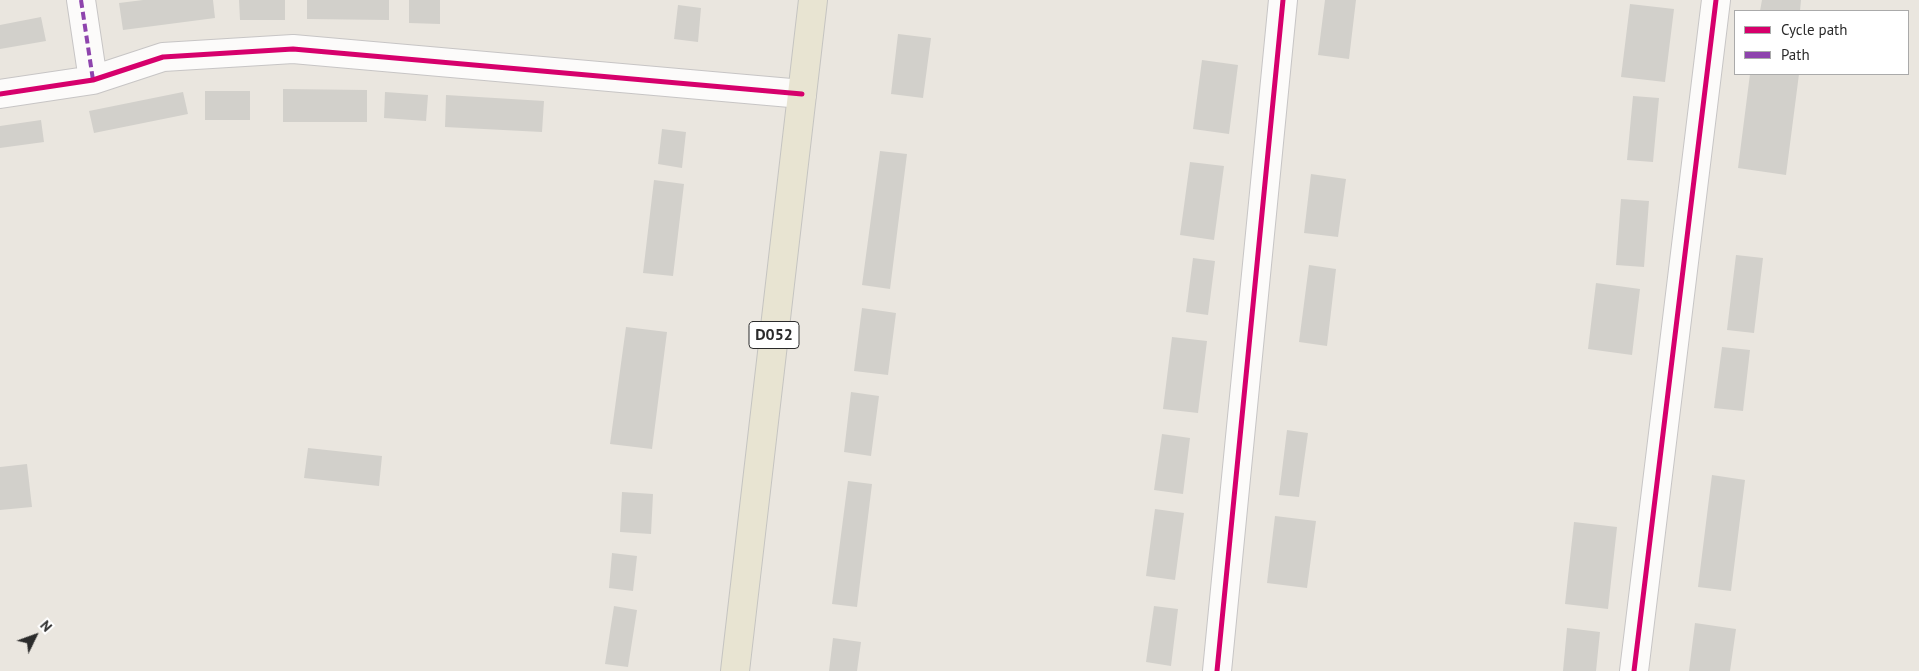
<!DOCTYPE html>
<html>
<head>
<meta charset="utf-8">
<style>
	body { margin:0 }
	#map { position:relative; width:1919px; height:671px; overflow:hidden; background:#eae6df; font-family:"PT Sans",sans-serif }
	canvas { display:block }
	.legend { position:absolute; left:1734px; top:10px; width:175px; height:65px; box-sizing:border-box; background:#fff; border:1px solid #aaa; margin:0; padding:6px 9px; list-style:none; font-size:15px; color:#2b2b2b }
	.legend li { display:flex; align-items:center; gap:10px; height:25px }
	.legend b { width:25px; border:1px solid #aaa }
	.north { position:absolute; left:10px; top:611px; width:50px; height:50px; -webkit-text-stroke:4px #fff; paint-order:stroke; rotate:48deg; font-size:14px; font-weight:700; line-height:20px; text-align:center; color:#2b2b2b }
	.north::after { content:''; display:block; margin:auto; width:18px; height:22px; background:#2b2b2b; clip-path:polygon(50% 0,100% 100%,50% 72%,0 100%) }
</style>
</head>
<body>
<div id="map">
<canvas width="1919" height="671"></canvas>
<ul class="legend">
<li><b style="height:6px;background:#d6006c"></b>Cycle path</li>
<li><b style="height:6px;background:#8e44ad"></b>Path</li>
</ul>
<div class="north">N</div>
</div>
<script>
const c = document.querySelector('canvas').getContext('2d');
c.lineJoin = 'round';
function paint(path, color) { c.fillStyle = color; c.fill(path, 'evenodd'); }
function strokePath(path, color, width, dash) { c.strokeStyle = color; c.lineWidth = width; c.lineCap = dash ? 'butt' : 'round'; c.setLineDash(dash || []); c.stroke(path); }
function label(font, color, halo, rows, align = 'center') {
  c.font = font + ' "PT Sans",sans-serif'; c.lineWidth = 4.5; c.setLineDash([]); c.textBaseline = 'middle'; c.strokeStyle = halo; c.fillStyle = color; for (const [text, x, y, turn = 0] of rows) {
    c.save(); c.translate(x, y); c.rotate((+turn || 0) * Math.PI / 180); c.textAlign = isNaN(turn) ? turn : align; if (halo) c.strokeText(text, 0, 0); c.fillText(text, 0, 0); c.restore();
  }
}
paint(new Path2D(`
	M143 0H213L215 18 123 30 119 3Z
	M239 0H285V20H240Z
	M307 0H389V20L307 19Z
	M409 0H440V24L409 23Z
	M1325 0H1356L1349 59 1318 55Z
	M1762 0H1801L1800 11H1760Z
	M1630 4 1674 9 1665 82 1621 77Z
	M678 5 701 8 698 42 674 39Z
	M41 17 46 41 0 49V25Z
	M898 34 931 38 923 98 891 94Z
	M1202 60 1238 65 1229 134 1193 129Z
	M1750 74H1799L1786 175 1738 168Z
	M283 89 367 90V122H283Z
	M205 91H250V120H205Z
	M183 92 188 114 94 133 89 111Z
	M385 92 428 95 426 121 384 118Z
	M446 95 544 101 542 132 445 127Z
	M1633 96 1659 98 1653 162 1627 160Z
	M41 120 44 142 0 148V126Z
	M662 129 686 132 682 168 658 164Z
	M880 151 907 154 890 289 862 285Z
	M1190 162 1224 166 1214 240 1180 235Z
	M1311 174 1346 179 1338 237 1304 233Z
	M654 180 684 184 673 276 643 273Z
	M1621 199 1649 201 1644 267 1616 265Z
	M1736 255 1763 258 1754 333 1727 330Z
	M1193 258 1215 261 1208 315 1186 312Z
	M1309 265 1336 269 1327 346 1299 342Z
	M1596 283 1640 289 1632 355 1588 349Z
	M862 308 896 313 888 375 854 371Z
	M626 327 667 332 652 449 610 444Z
	M1172 337 1207 341 1198 413 1163 409Z
	M1722 347 1750 350 1743 411 1714 408Z
	M851 392 879 396 871 456 844 452Z
	M1287 430 1308 433 1299 497 1279 495Z
	M1162 434 1190 438 1183 494 1154 490Z
	M308 448 382 456 379 486 304 478Z
	M27 464 32 507 0 510V467Z
	M1712 475 1745 480 1731 591 1698 587Z
	M848 481 872 484 857 607 832 604Z
	M622 492 653 494 651 534 620 532Z
	M1155 509 1184 513 1175 580 1146 576Z
	M1275 516 1316 521 1307 588 1267 583Z
	M1574 522 1617 527 1608 609 1565 604Z
	M612 553 637 556 633 591 609 588Z
	M614 606 637 610 628 667 605 664Z
	M1154 606 1178 609 1171 666 1146 662Z
	M1695 623 1736 629 1730 671H1689Z
	M1567 628 1600 632 1596 671H1563Z
	M833 638 861 642 857 671H829Z`), '#d2d0cb');
const street = new Path2D(`
	M81 0 93 80
	M0 94 93 80 163 57 293 49 802 94
	M1217 671 1283 0
	M1634 671 1716 0`);
const primary = new Path2D(`
	M735 671 813 0`);
strokePath(street, '#c7c5c5', 30);
strokePath(primary, '#c5c4c1', 30);
strokePath(street, '#fcfbfa', 28);
strokePath(primary, '#e8e4d2', 28);
strokePath(new Path2D(`
	M81 0 93 80`), '#8e44ad', 4, [8, 4]);
strokePath(new Path2D(`
	M0 94 93 80 163 57 293 49 802 94
	M1217 671 1283 0
	M1634 671 1716 0`), '#d6006c', 5);
for (const [x, y, w] of [
	[774,335,50]
]) { const box = new Path2D(); box.roundRect(x - w / 2, y - 13.5, w, 27, 4); c.fillStyle = '#fff'; c.fill(box); strokePath(box, '#2b2b2b', 1); }
label('bold 16px', '#2b2b2b', null, [
	["D052",774,335]
]);
</script>
</body>
</html>
